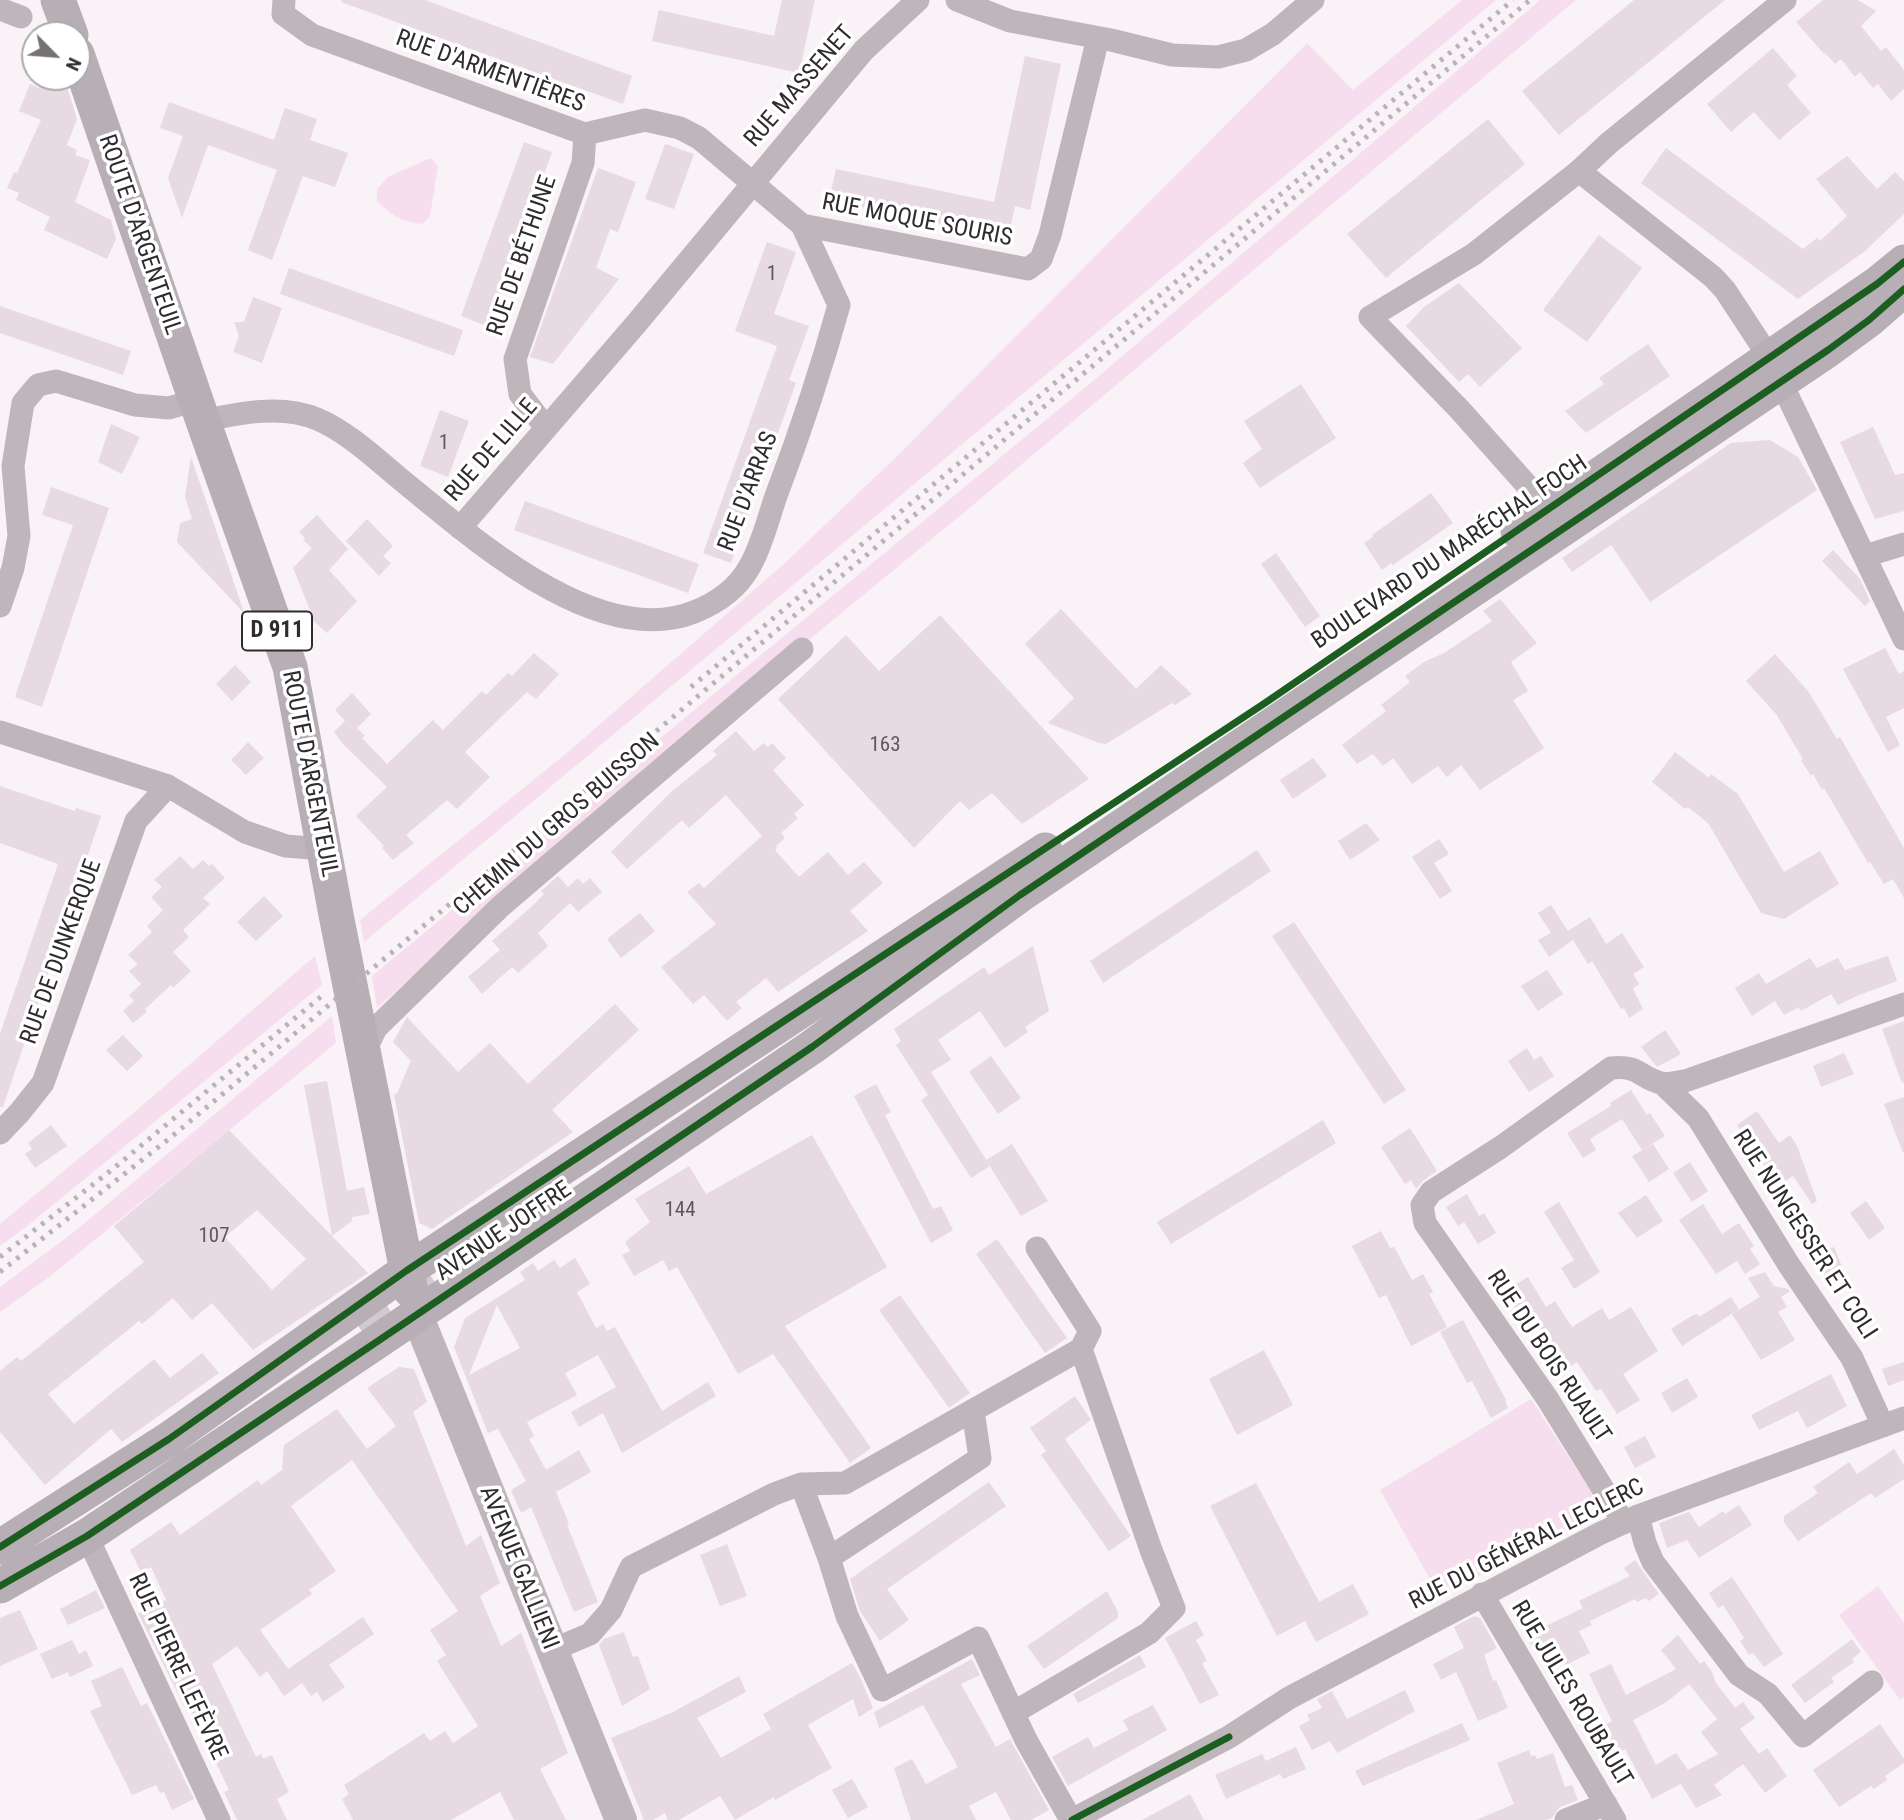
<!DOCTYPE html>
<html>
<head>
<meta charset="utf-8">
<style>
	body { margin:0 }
	#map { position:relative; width:1904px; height:1820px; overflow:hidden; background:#f9f2f7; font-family:"Roboto Condensed",sans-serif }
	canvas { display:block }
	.north { position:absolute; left:21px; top:21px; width:70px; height:70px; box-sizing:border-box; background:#fff; border:2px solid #acaaab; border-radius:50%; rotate:115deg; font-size:19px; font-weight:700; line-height:28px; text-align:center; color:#2f2b2e }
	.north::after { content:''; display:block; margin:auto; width:24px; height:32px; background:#767174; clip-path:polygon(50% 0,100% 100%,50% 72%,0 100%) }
</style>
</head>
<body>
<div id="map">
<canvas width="1904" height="1820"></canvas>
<div class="north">N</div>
</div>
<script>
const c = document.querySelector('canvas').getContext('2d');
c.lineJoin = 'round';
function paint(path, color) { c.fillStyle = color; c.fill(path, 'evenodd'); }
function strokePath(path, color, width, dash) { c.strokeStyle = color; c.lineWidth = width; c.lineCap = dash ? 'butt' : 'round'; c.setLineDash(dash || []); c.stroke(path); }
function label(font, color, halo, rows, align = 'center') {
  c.font = font + ' "Roboto Condensed",sans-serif'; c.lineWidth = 7; c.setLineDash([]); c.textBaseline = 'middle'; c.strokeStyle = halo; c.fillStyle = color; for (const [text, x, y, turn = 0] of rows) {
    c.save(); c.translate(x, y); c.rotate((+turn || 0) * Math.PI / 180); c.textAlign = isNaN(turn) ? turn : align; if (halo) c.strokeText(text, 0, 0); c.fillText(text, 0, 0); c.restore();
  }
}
paint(new Path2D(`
	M1462 0H1496L364 942 360 920 568 752 785 563 896 457 1307 43 1353 90Z
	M1540 0H1576L967 510 582 826 377 1008 372 976 1093 381Z
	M428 159H432L438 166 430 216 423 224C403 223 391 215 377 201V189L388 177Z
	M315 956 322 985 26 1227 0 1246V1224L130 1116Z
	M332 1016 336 1043 48 1278 0 1312V1287L74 1232Z
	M1531 1399 1603 1509 1440 1597 1380 1490Z
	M1878 1586 1904 1623V1697L1900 1700 1839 1615Z`), '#f6deef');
paint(new Path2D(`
	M342 0H425L632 76 623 104 341 2Z
	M782 0H815L799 73 652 41 659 10 774 36Z
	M1634 0H1725L1559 135 1522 91Z
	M1823 0H1858L1876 11 1861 26 1881 51 1886 47 1904 70V89L1891 101 1878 84 1873 88 1860 72 1855 77 1841 59 1835 64 1825 53 1824 54 1796 22Z
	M1773 48 1797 76 1787 85 1811 113 1779 140 1754 112 1731 132 1707 104Z
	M1025 56 1061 64 1030 210 1015 206 1008 238 829 200 836 169 994 202Z
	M43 77 67 88 70 96 77 119 67 145 77 150 75 155 90 160 75 202 111 220 116 239 107 259 44 230 50 217 16 200 19 193 7 188 14 172 17 173 41 120 19 111 30 84 39 88Z
	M169 102 274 140 285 108 317 119 310 140 348 153 335 187 303 176 272 260 248 250 277 170 208 145 182 218 168 178 183 136 160 128Z
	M1488 119 1525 164 1386 278 1347 234Z
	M524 142 552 152 489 327 461 316Z
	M665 144 694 154 674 209 645 199Z
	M1666 148 1803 249 1817 238 1820 241 1847 216 1816 179 1847 156 1877 189 1895 172 1904 181V214L1865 251 1798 299 1641 183Z
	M598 168 636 182 618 232 610 229 596 268 619 279 553 364 530 357Z
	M1599 235 1642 268 1587 342 1543 310Z
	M767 242 796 252 774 314 809 326 789 380 796 383 731 563 703 553 777 346 735 331Z
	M289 268 463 330 454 356 280 294Z
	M1459 283 1522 348 1480 387 1468 374 1459 382 1406 326 1424 307Z
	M253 297 282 308 262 363 233 352 239 336 234 322H244Z
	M0 306 131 351 123 375 0 333Z
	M1648 344 1670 376 1586 433 1565 411 1604 384 1599 378Z
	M1301 384 1336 438 1260 488 1243 463 1262 449 1244 421Z
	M440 410 469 421 448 477 420 466Z
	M111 424 140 437 122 474 98 462Z
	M1873 427 1895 475 1904 473V511L1875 519 1840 442Z
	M1770 440 1798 457 1817 490 1650 602 1611 545 1572 572 1562 558 1731 443Z
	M191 457 229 568 244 613 177 542 180 523 192 519 185 497Z
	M51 487 109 508 42 707 15 697 73 525 42 515Z
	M1431 493 1453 523 1393 565 1391 563 1382 570 1364 543 1373 537 1372 535Z
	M525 501 699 564 688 593 514 530Z
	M317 515 348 549 329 570 357 601 327 633 306 614 310 610 293 568 312 548 303 540 305 538 299 532Z
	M367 519 393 546 383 556 391 563 379 576 346 541Z
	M1833 550 1860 579 1870 601 1865 606 1822 561Z
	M1276 553 1320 616 1305 627 1261 564Z
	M1500 599 1537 643 1511 662 1528 691 1513 700 1544 748 1480 790 1461 765 1447 777 1438 766 1412 784 1393 758 1383 766 1373 754 1357 764 1342 745 1386 711 1381 705 1410 682 1405 676 1424 662 1444 653 1492 621 1483 611Z
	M1061 609 1136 689 1161 665 1192 694 1175 705 1172 703 1106 744 1099 743 1048 723 1074 698 1025 644Z
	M940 615 1089 779 1022 824 992 793 969 810 960 801 914 848 778 699 846 635 879 671Z
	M1885 648 1899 674 1904 671V708L1886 717 1900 745 1888 752 1843 669Z
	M534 653 559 674 536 699 527 692 465 752 490 777 457 809 447 800 406 835 414 843 393 860 382 848 384 846 356 816 387 787 344 745 334 732 345 721 335 710 352 693 371 714 357 728 365 736 362 738 387 764 433 720 443 730 482 691 486 695 508 673 512 676Z
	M1775 654 1808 691 1837 739 1840 737 1904 848V898L1893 879 1884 884 1870 862 1868 863 1824 788 1822 790 1813 774 1811 776 1801 760 1803 759 1776 714 1746 681Z
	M235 665 251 682 232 701 216 684Z
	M736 731 754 751 764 743 768 747 772 743 786 758 773 770 804 805 794 814 798 818 781 833 785 838 776 846 777 848 775 850 799 877 828 852 848 875 864 862 883 883 850 911 868 931 778 992 766 978 736 1002 742 1008 727 1021 704 995 693 1004 661 967 716 924 687 892 699 883 704 888 762 836 726 795 689 828 682 820 627 869 611 852 672 791 717 755 713 751Z
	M248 742 264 758 246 775 231 760Z
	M1675 752 1709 778 1711 774 1738 794 1784 872 1820 851 1839 884 1784 919 1761 913 1708 823 1688 807 1685 809 1652 782Z
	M1313 758 1327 776 1293 799 1280 780Z
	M0 786 75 811 76 808 101 816 3 1107H0V1034L58 864 0 843Z
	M1366 823 1380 840 1350 860 1338 841Z
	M1439 839 1449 854 1434 863 1452 891 1440 899 1412 857Z
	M1257 850 1271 871 1103 983 1090 961Z
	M180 856 193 869 203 860 209 866 212 864 225 878 203 898 210 904 183 930 189 937 173 952 191 971 173 988 171 985 145 1009 147 1012 133 1023 123 1011 134 1001 129 995 141 984 129 971 138 964 128 955 152 932 147 926 163 910 151 897 162 887 154 880Z
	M558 876 568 887 578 878 583 884 590 878 602 892 578 912 570 903 538 933 548 946 518 973 512 967 482 994 468 977 500 950 492 941 531 907 544 894 541 891Z
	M264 896 283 916 256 941 237 922Z
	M1551 905 1568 931 1590 917 1606 944 1622 933 1644 967 1633 974 1639 984 1633 989 1643 1009 1629 1018 1624 1008 1621 1009 1592 961 1588 964 1573 940 1549 957 1538 940 1551 933 1538 913Z
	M640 913 655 931 621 958 607 939Z
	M1294 922 1406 1090 1384 1104 1272 936Z
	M1033 946 1049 1011 1025 1027 1028 1032 1005 1048 980 1011 938 1040 951 1060 931 1072 990 1166 971 1178 921 1100 928 1095 896 1045 901 1041 894 1029 984 967 989 975Z
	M1888 956 1897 981 1859 995 1838 1005 1831 994 1801 1011 1799 1007 1784 1015 1775 1001 1752 1016 1735 988 1759 973 1766 984 1810 958 1817 968 1838 958 1845 970Z
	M1547 970 1563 994 1538 1011 1521 986Z
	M615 1004 639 1030 552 1110 573 1132 432 1229 419 1223 394 1095 397 1093 411 1061 393 1042 407 1017 458 1072 490 1043 528 1084Z
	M1904 1021V1082L1902 1083 1882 1029Z
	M1665 1030 1681 1054 1657 1067 1641 1047Z
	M123 1035 143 1056 127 1071 106 1050Z
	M1527 1048 1534 1060 1541 1056 1554 1076 1529 1092 1508 1061Z
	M1844 1053 1854 1074 1821 1087 1813 1066Z
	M991 1056 1021 1098 998 1114 969 1072Z
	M327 1081 347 1191 364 1187 370 1214 352 1217V1221L332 1236 368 1273 253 1350 212 1303 192 1320 173 1298 142 1324 139 1321 48 1394 74 1424 154 1359 170 1378 202 1353 219 1373 122 1442 111 1429 45 1485 0 1432V1371L17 1357 21 1361 144 1262 114 1226 229 1130 332 1236 304 1085ZM257 1210 306 1259 272 1290 225 1237Z
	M876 1084 891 1112 885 1115 933 1209 941 1206 953 1230 931 1243 854 1096Z
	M1631 1090 1647 1115 1650 1113 1665 1136 1642 1150 1622 1119 1590 1139 1596 1150 1583 1158 1567 1133 1611 1106 1610 1103Z
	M1904 1097V1152L1903 1153 1884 1104Z
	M1757 1111 1779 1143 1790 1135 1797 1146 1817 1201 1812 1204 1793 1176 1778 1186 1737 1125Z
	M1323 1120 1336 1143 1171 1244 1157 1222Z
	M51 1125 67 1146 35 1168 25 1154 32 1149 28 1143Z
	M1410 1128 1437 1171 1423 1181 1416 1189 1411 1180 1405 1184 1381 1147Z
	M812 1135 887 1267 785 1326 871 1448 850 1463 773 1354 738 1374 677 1267 669 1271 663 1260 634 1276 622 1255 630 1251 625 1242 650 1222 635 1199 689 1166 706 1194Z
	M1012 1144 1048 1201 1021 1216 986 1160Z
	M1653 1144 1669 1169 1649 1182 1632 1156Z
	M1690 1162 1708 1191 1692 1202 1673 1173Z
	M1467 1194 1479 1216 1484 1213 1496 1233 1478 1244 1464 1222 1458 1226 1446 1207Z
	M1646 1195 1663 1221 1637 1238 1618 1213Z
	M1866 1201 1885 1228 1869 1240 1850 1213Z
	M1559 1202 1600 1272 1574 1289 1561 1268 1574 1260 1544 1212Z
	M1703 1204 1722 1234 1739 1223 1754 1246 1750 1249 1760 1264 1745 1274 1737 1261 1716 1274 1679 1220Z
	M1381 1231 1390 1248 1394 1247 1412 1280 1423 1274 1433 1292 1429 1294 1447 1327 1411 1346 1386 1295 1379 1298 1352 1246Z
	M997 1239 1067 1338 1045 1353 976 1254Z
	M1834 1247 1843 1269 1823 1276 1815 1254Z
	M575 1258 590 1284 577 1292 596 1328 603 1324 607 1331 615 1327 662 1411 708 1382 716 1396 622 1453 603 1413 579 1427 571 1412 616 1387 598 1355 565 1373 577 1395 527 1422 534 1436 529 1439 546 1470 579 1450 591 1472 556 1492 569 1524 567 1525 598 1602 574 1612 531 1507 521 1513 511 1490 526 1481 498 1429 488 1433 454 1347 465 1318 525 1280 520 1272 533 1263 538 1271 554 1260 560 1268ZM497 1305 520 1348 469 1375Z
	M1765 1272 1774 1286 1788 1289 1790 1291 1781 1297 1787 1307 1778 1312 1795 1340 1761 1360 1732 1314 1760 1297 1748 1278Z
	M1528 1277 1546 1307 1555 1301 1572 1327 1602 1308 1609 1320 1631 1307 1658 1351 1623 1374 1640 1400 1617 1414 1601 1389 1596 1391 1577 1362 1562 1371 1551 1355 1555 1352 1525 1304 1516 1309 1505 1291Z
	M900 1295 970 1393 949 1408 879 1310Z
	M1731 1297 1739 1309 1682 1346 1671 1329 1693 1315 1698 1314 1699 1317Z
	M1463 1320 1506 1400 1505 1401 1508 1408 1491 1418 1472 1381 1467 1383 1440 1332Z
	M1264 1350 1293 1405 1237 1435 1209 1379Z
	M1904 1362V1380L1888 1386 1882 1369Z
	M399 1367 414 1369 427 1402 413 1412 466 1546 481 1535 500 1583 480 1596 501 1646 521 1633 568 1753 540 1769 566 1820H514L500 1792 451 1820H353L342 1799 349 1794 344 1785 424 1733 430 1741 445 1731 453 1743 478 1726 437 1661 446 1655 430 1630 458 1611 352 1460 291 1506 336 1571 309 1590 312 1594 260 1630 288 1669 363 1617 374 1634 329 1665 345 1687 323 1702 317 1692 311 1696 302 1683 284 1696 267 1671 260 1677 237 1646 212 1664 256 1757 261 1754 263 1759 272 1755 289 1792 277 1799 287 1820H237L224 1792 229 1790 189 1706 185 1708 138 1613 166 1600 151 1567 141 1572 130 1550 171 1522 180 1535 258 1480 261 1485 282 1470 284 1445 337 1409 367 1449 396 1426 367 1388Z
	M1831 1374 1847 1406 1807 1428 1798 1411 1759 1430 1751 1415Z
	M1687 1378 1698 1397 1672 1413 1661 1393Z
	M1075 1396 1091 1420 1065 1439 1131 1536 1109 1551 1041 1455 1046 1451 1030 1428Z
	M1645 1436 1656 1457 1635 1468 1624 1447Z
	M1894 1449 1904 1465V1479L1875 1498 1871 1493 1798 1541 1784 1522V1516L1818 1493 1813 1487 1849 1462 1857 1474Z
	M989 1482 1006 1506 887 1589 909 1620 880 1641 860 1611 850 1579Z
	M1256 1483 1319 1602 1353 1584 1369 1614 1316 1642 1305 1621 1277 1636 1210 1506Z
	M1739 1505 1752 1525 1699 1558 1687 1540 1667 1548 1659 1523 1689 1512 1699 1527 1723 1511 1725 1514Z
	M727 1544 747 1596 720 1606 700 1555Z
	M1635 1560 1659 1594 1649 1601 1646 1598 1637 1602 1635 1599 1590 1621 1579 1601 1630 1576 1624 1568Z
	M1732 1577 1783 1654 1764 1667 1753 1653 1749 1655 1740 1641 1744 1638 1723 1605 1718 1608 1709 1593Z
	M96 1590 105 1608 68 1625 60 1609Z
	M1107 1591 1118 1612V1618L1044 1669 1027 1646Z
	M1583 1608 1592 1625 1579 1631 1590 1653 1566 1665 1554 1643 1535 1653 1527 1635Z
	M20 1610 38 1649 0 1666V1618Z
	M1474 1616 1480 1618 1497 1648 1484 1655 1493 1681 1496 1680 1508 1708 1478 1721 1456 1672 1441 1680 1433 1664 1464 1648 1454 1627Z
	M1196 1621 1204 1635 1196 1640 1207 1661 1202 1663 1219 1695 1200 1704 1165 1638Z
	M624 1632 633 1657 638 1656 650 1689 622 1706 599 1645 604 1639Z
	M1678 1635 1700 1664 1704 1661 1712 1672 1716 1683 1735 1708 1743 1702 1755 1718 1740 1729 1759 1754 1767 1748 1787 1776 1765 1793 1743 1764 1714 1785 1722 1795 1696 1808 1681 1784 1652 1799 1625 1749 1615 1755 1610 1746 1607 1747 1597 1730 1612 1721 1589 1674 1611 1664 1626 1695 1676 1669 1661 1650ZM1689 1684 1717 1719 1701 1732 1718 1754 1688 1770 1676 1753 1656 1765 1633 1720 1665 1703Z
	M1852 1639 1861 1652 1852 1659 1854 1662 1831 1678 1834 1682 1805 1703 1791 1685Z
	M72 1640 79 1654 86 1650 93 1666 70 1677 68 1672 52 1679 40 1654Z
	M1140 1655 1146 1667 1078 1703 1073 1694Z
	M972 1659 980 1675 961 1684 996 1747 1010 1739 1049 1810 1031 1820H1011L996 1792 969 1806 976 1820H911L894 1768 912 1759 926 1784 958 1767 923 1705 879 1728 874 1712Z
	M852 1663 860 1677 873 1708 859 1717 853 1699 808 1725 832 1768 775 1800 774 1797 735 1820 720 1796 679 1820H668L665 1813 653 1820H644L611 1738 671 1713 739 1676 746 1692 697 1718 721 1758 771 1729 763 1714Z
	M122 1667 141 1706 147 1703 194 1799 172 1810 164 1792 160 1793 156 1785 132 1795 90 1711 102 1706 91 1681Z
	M1405 1690 1415 1711 1337 1753 1330 1741 1312 1750 1299 1726 1310 1720 1307 1715 1322 1708 1317 1699 1332 1691 1347 1719Z
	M1153 1705 1167 1730 1068 1786 1052 1757 1088 1737 1094 1748 1128 1730 1123 1720Z
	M1462 1723 1470 1740 1363 1786 1355 1771Z
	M1880 1724 1904 1759V1763L1885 1776 1887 1780 1874 1789 1871 1786 1839 1807 1813 1770Z
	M1296 1747 1306 1769 1283 1779 1280 1774 1226 1799 1215 1775 1262 1754 1266 1761Z
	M1529 1750 1531 1756 1535 1755 1537 1759 1553 1753 1565 1787 1572 1785 1578 1800 1560 1807 1552 1818 1546 1820H1476L1514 1804 1497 1763Z
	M852 1779 868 1807 848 1818 832 1790Z
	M1190 1794 1204 1820H1142Z`), '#e7dae3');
strokePath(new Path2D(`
	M359 1327 461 1259`), '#d1cacf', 35, [35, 18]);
strokePath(new Path2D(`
	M957 0 1010 21 1111 40 1172 55 1218 57 1246 50 1273 34 1313 0
	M0 9 21 17
	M802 225 1028 269 1041 259 1050 235 1098 38
	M1769 357 1725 290 1713 277 1579 171 1609 143 1785 0
	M1781 382 1904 639
	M203 421C239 413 282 404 317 419 346 431 375 458 399 478 469 535 597 651 694 612 717 603 738 588 750 566 762 545 768 519 776 496 800 433 821 370 839 305L802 225 699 138 680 128 645 120 585 134 312 35 283 14 284 0
	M546 428 520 394 515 359 583 163 585 134
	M1549 510 1460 410 1370 317 1474 254 1579 171
	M460 528 636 324 864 50 918 0
	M1865 556 1904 544
	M0 606 13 568 19 536 13 466 23 403 38 385 56 381 135 405 169 408 196 400
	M0 732 168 786 245 832 286 846 323 849
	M363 1055 376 1028 501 906 802 649
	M1663 1084 1698 1118 1789 1265 1852 1358 1883 1426
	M0 1133 20 1112 43 1083 136 821 168 786
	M1037 1248 1090 1331 1081 1349
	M801 1484 829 1558 847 1616 882 1690 978 1638 1026 1740 1071 1820
	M1638 1516 1645 1543 1653 1562 1739 1675 1768 1694 1803 1736 1872 1682
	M1624 1523 1547 1398 1425 1223 1422 1205 1431 1192 1501 1147 1611 1068C1639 1065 1639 1077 1661 1083 1668 1085 1677 1082 1685 1081L1904 1004
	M87 1536 219 1820
	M829 1558 980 1458 973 1411
	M1482 1594 1615 1820
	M552 1650 590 1634 611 1610 631 1567 774 1494 801 1484 845 1483 1081 1349 1151 1550 1174 1608 1149 1633 1013 1713
	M1072 1820 1229 1737 1289 1698 1599 1534 1638 1516 1904 1418
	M1566 1820 1606 1804`), '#bfb6bc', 23);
strokePath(new Path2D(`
	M417 1315 621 1820`), '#beb6bc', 32);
strokePath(new Path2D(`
	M58 0 71 35
	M77 54 203 421 290 667 337 920 411 1291
	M1518 531 1877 284 1904 262
	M0 1547 169 1439 406 1271 1045 850
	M0 1586 87 1536 378 1341 812 1047 1020 895 1828 350 1869 320 1904 289`), '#b8aeb6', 35);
strokePath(new Path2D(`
	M691 687 1513 0
	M0 1257 114 1168 323 995
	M0 1272 170 1138 1530 0`), '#b9b3b7', 5, [3.5, 7]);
strokePath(new Path2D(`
	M0 1547 169 1439 406 1271 1265 703 1877 284 1904 262
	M0 1586 87 1536 378 1341 812 1047 1020 895 1828 350 1869 320 1904 289
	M1072 1820 1229 1737`), '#1b5e20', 7);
label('21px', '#5f585d', null, [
	["1",772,275],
	["1",444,444],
	["163",885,746],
	["144",680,1211],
	["107",214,1237]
]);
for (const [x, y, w] of [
	[277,631,70]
]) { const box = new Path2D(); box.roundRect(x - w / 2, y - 19.5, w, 39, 5); c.fillStyle = '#fff'; c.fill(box); strokePath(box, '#2f2b2e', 2); }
label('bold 23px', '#2f2b2e', null, [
	["D 911",277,631]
]);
label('24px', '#2f2b2e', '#fff', [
	["RUE D'ARMENTIÈRES",490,72,20],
	["RUE MASSENET",800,87,-49],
	["RUE MOQUE SOURIS",917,221,11],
	["ROUTE D'ARGENTEUIL",139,235,71],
	["RUE DE BÉTHUNE",523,256,-71],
	["RUE DE LILLE",492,451,-49],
	["RUE D'ARRAS",749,492,-69],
	["BOULEVARD DU MARÉCHAL FOCH",1450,553,-34],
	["ROUTE D'ARGENTEUIL",309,774,79],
	["CHEMIN DU GROS BUISSON",557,825,-41],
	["RUE DE DUNKERQUE",62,952,-70],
	["AVENUE JOFFRE",504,1232,-34],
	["RUE NUNGESSER ET COLI",1804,1235,57],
	["RUE DU BOIS RUAULT",1548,1357,56],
	["RUE DU GÉNÉRAL LECLERC",1527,1545,-27],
	["AVENUE GALLIENI",518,1568,68],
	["RUE PIERRE LEFÈVRE",177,1667,65],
	["RUE JULES ROUBAULT",1571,1694,59]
]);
</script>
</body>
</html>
